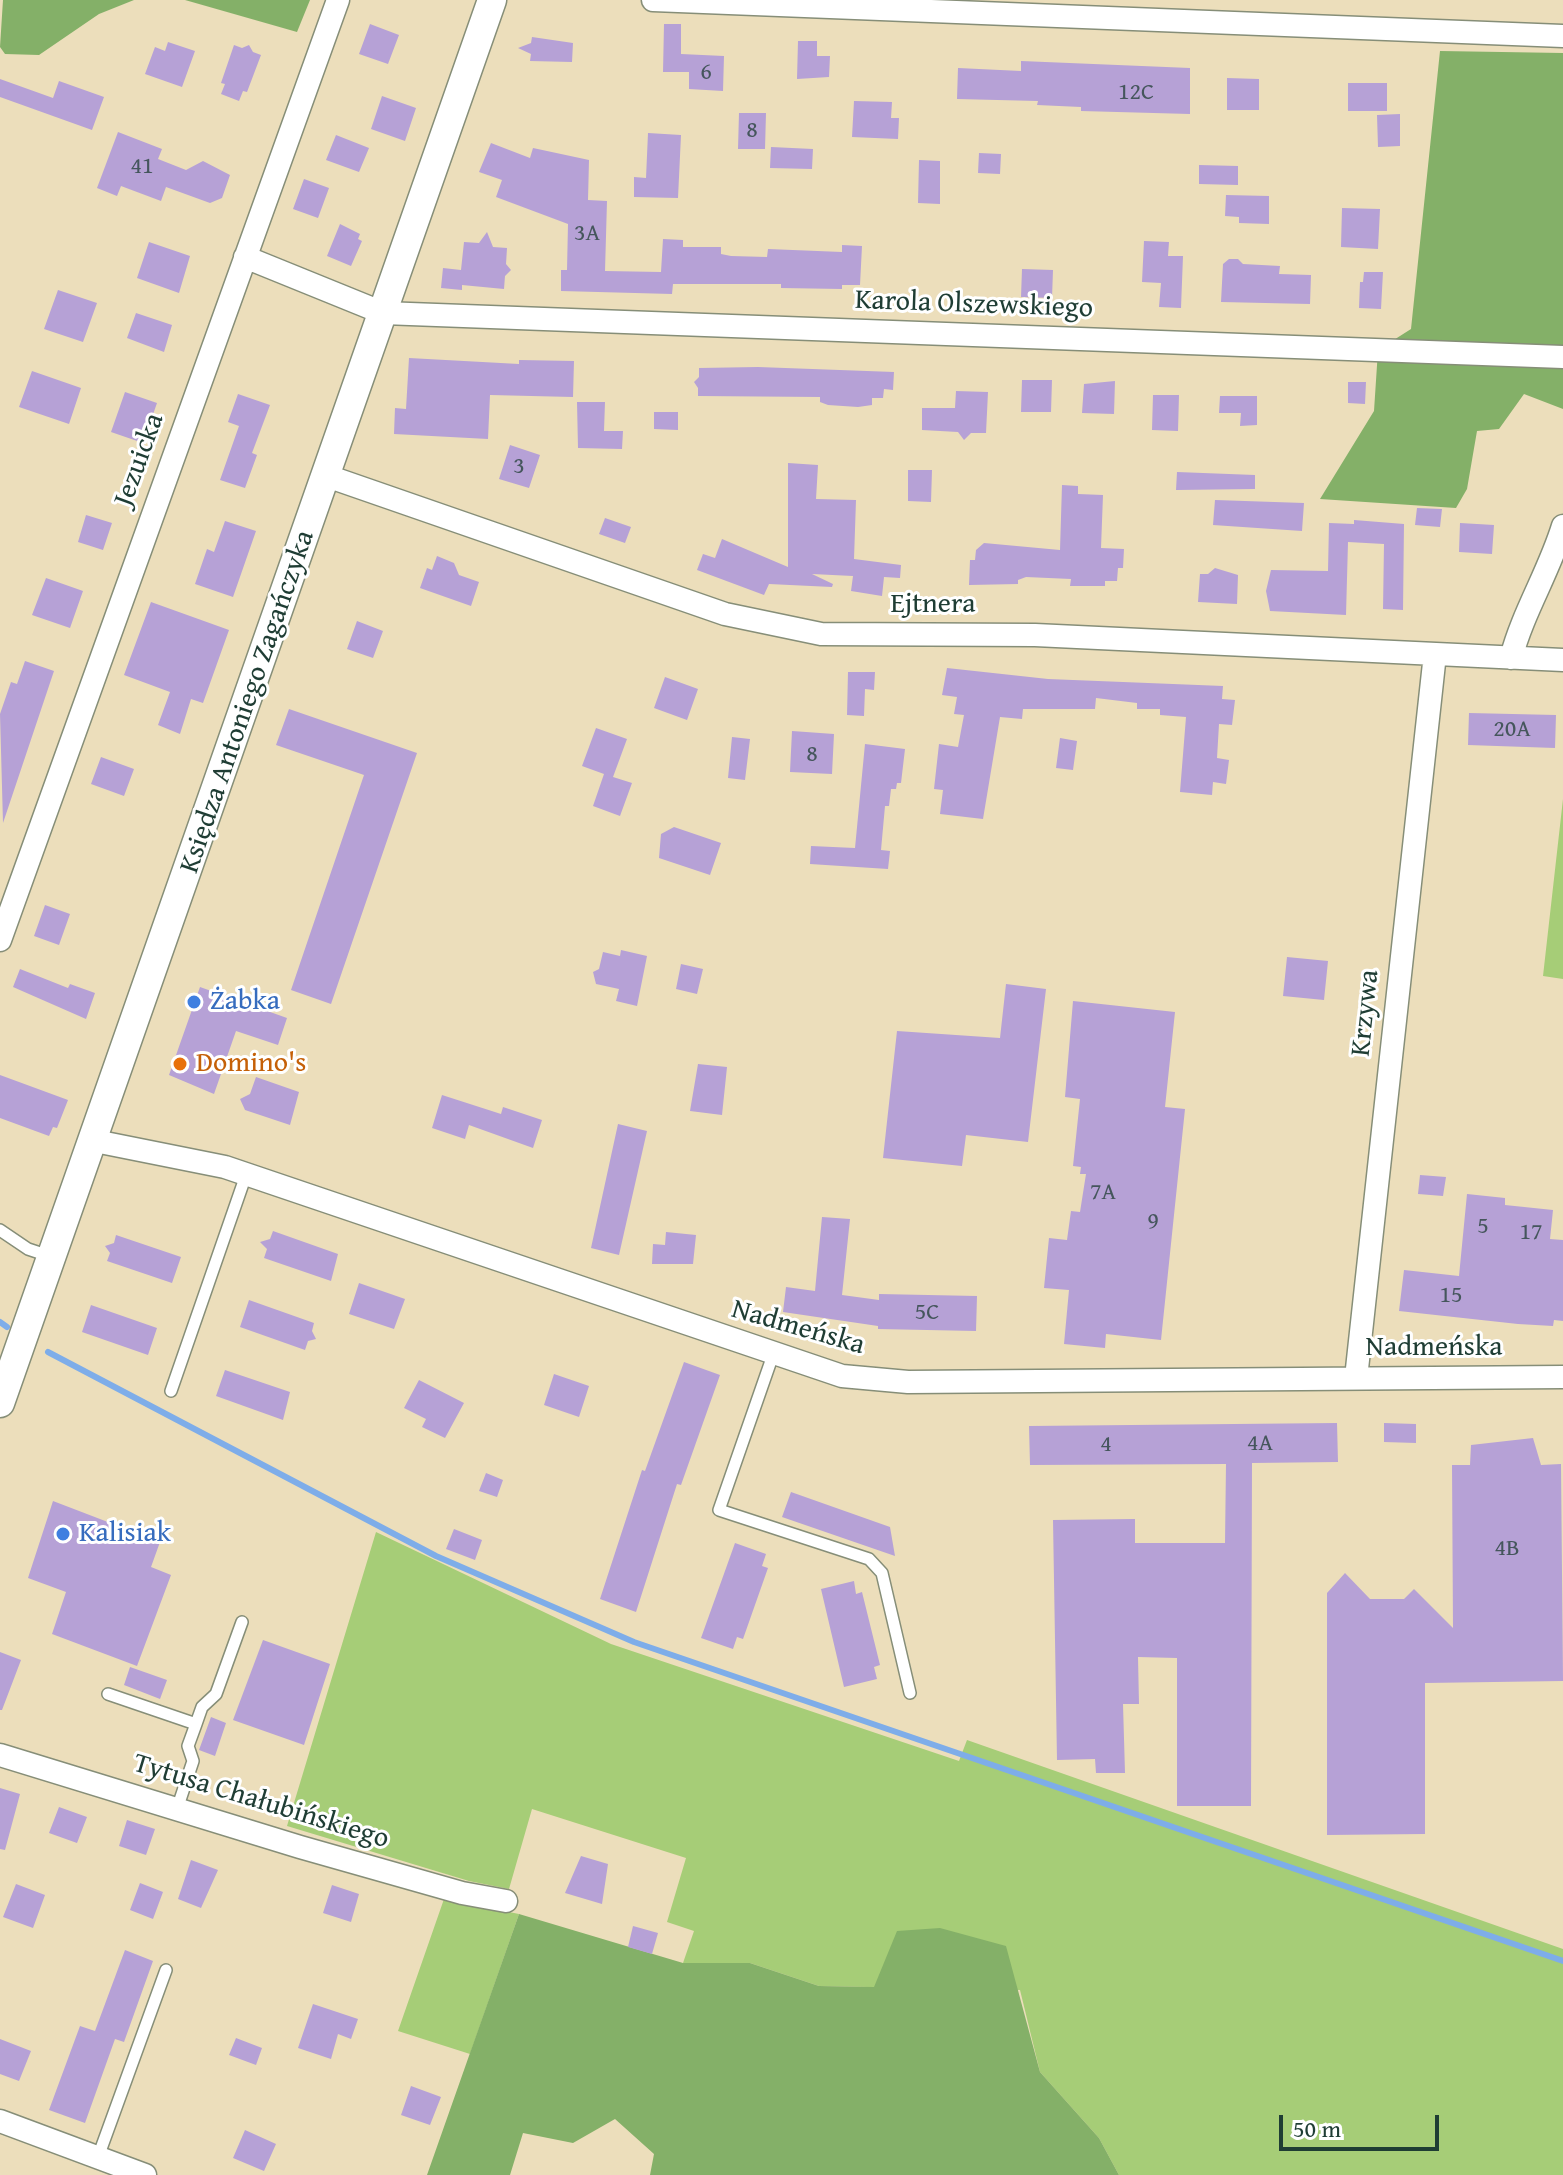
<!DOCTYPE html>
<html>
<head>
<meta charset="utf-8">
<style>
	body { margin:0 }
	#map { position:relative; width:1563px; height:2175px; overflow:hidden; background:#ecdebb; font-family:"Gentium Book Plus",serif }
	canvas { display:block }
	.scale { position:absolute; left:1279px; top:2115px; width:160px; height:36px; box-sizing:border-box; border:4px solid #1f3d34; border-top:0; padding-left:10px; font-size:24px; line-height:28px; white-space:nowrap; color:#1f3d34; -webkit-text-stroke:6px #fff; paint-order:stroke }
</style>
</head>
<body>
<div id="map">
<canvas width="1563" height="2175"></canvas>
<div class="scale">50 m</div>
</div>
<script>
const c = document.querySelector('canvas').getContext('2d');
c.lineJoin = 'round';
function paint(path, color) { c.fillStyle = color; c.fill(path, 'evenodd'); }
function strokePath(path, color, width, dash) { c.strokeStyle = color; c.lineWidth = width; c.lineCap = dash ? 'butt' : 'round'; c.setLineDash(dash || []); c.stroke(path); }
function label(font, color, halo, rows, align = 'center') {
  c.font = font + ' "Gentium Book Plus",serif'; c.lineWidth = 6; c.setLineDash([]); c.textBaseline = 'middle'; c.strokeStyle = halo; c.fillStyle = color; for (const [text, x, y, turn = 0] of rows) {
    c.save(); c.translate(x, y); c.rotate((+turn || 0) * Math.PI / 180); c.textAlign = isNaN(turn) ? turn : align; if (halo) c.strokeText(text, 0, 0); c.fillText(text, 0, 0); c.restore();
  }
}
paint(new Path2D(`
	M1563 799V979L1543 976Z
	M376 1532 611 1644 959 1761 967 1740 1563 1949V2175H1119L1099 2138 1040 2072 1020 1990 819 1986 750 1963H683L694 1931 667 1922 686 1858 532 1809 509 1889 469 1881 287 1826Z
	M444 1899 519 1914 470 2054 398 2031Z`), '#a6cd77');
paint(new Path2D(`
	M3 0H134L99 14 39 55 5 54 0 47Z
	M185 0H310L297 32Z
	M1440 51 1563 53V409L1524 394 1499 429 1477 431 1467 489 1456 508 1320 499 1374 411 1378 350 1411 329Z
	M519 1914 683 1963H750L819 1986 874 1987 897 1931 940 1928 1006 1946 1040 2072 1099 2138 1119 2175H650L654 2154 615 2119 573 2143 523 2133 510 2175H427Z`), '#84b068');
strokePath(new Path2D(`
	M0 1322 7 1327
	M48 1352 436 1556 634 1642 1563 1961`), '#7eade9', 6);
paint(new Path2D(`
	M370 24 399 35 388 64 359 54Z
	M664 24H681V54L724 56 723 91 689 89V72H663Z
	M532 37 573 43 572 62 530 61 531 54 518 48 531 43Z
	M798 41H817V56H830L829 77 797 79Z
	M168 42 195 51 182 87 145 74 155 47 165 51Z
	M234 45 242 48 249 45 253 52 261 55 247 92 243 91 239 101 221 94 225 84 221 83Z
	M1021 61 1190 68V114L1081 111V107L1037 105 1038 101 957 99 958 68 1021 71Z
	M1227 78 1259 79V110H1227Z
	M0 79 53 98 59 81 104 97 92 130 0 97Z
	M1348 83H1387V111H1348Z
	M382 96 416 108 405 141 371 129Z
	M854 101 892 102 891 118H899L898 139 852 137Z
	M739 113H766L765 149H738Z
	M1400 114V146L1378 147 1377 115Z
	M118 132 162 149 158 159 186 170 203 161 230 175 222 198 210 203 166 187 161 201 121 186 117 196 97 188Z
	M648 133 681 135 678 198 634 197V177L646 178Z
	M336 135 369 148 359 172 326 160Z
	M491 143 530 158 533 148 589 160 588 200 607 201 605 271 661 272 663 239 683 240V247H721V254L731 256 767 257 768 249 842 252V245L862 246 860 285H842V289L781 288V284H673L672 294 561 291V270H567L568 224 496 197 502 180 479 172Z
	M771 147 813 149 812 169 770 168Z
	M979 153 1001 154 1000 174 978 173Z
	M919 160 940 161V204L918 203Z
	M1199 165 1238 166V185L1199 184Z
	M304 179 329 188 318 218 293 209Z
	M1226 195 1269 196V224L1239 223V217L1225 216Z
	M1342 208 1380 209 1378 249 1341 247Z
	M340 224 360 234 358 239 362 241 351 266 327 256Z
	M487 232 493 247 507 248 506 264 511 270 505 276 504 289 462 285V290L441 288 443 268 461 270 464 242 479 243Z
	M1144 241 1169 242 1168 256H1183L1181 308 1159 307 1161 283 1142 282Z
	M149 242 190 256 179 293 137 278Z
	M1229 259H1238L1243 264 1280 266 1279 274 1311 275 1310 304 1221 302 1223 264Z
	M1022 269 1053 270 1052 298 1021 297Z
	M1364 272H1383L1381 309 1359 308 1360 282H1363Z
	M58 290 97 303 83 342 44 329Z
	M136 313 172 325 164 352 127 338Z
	M409 358 519 364V360L574 361 573 397 490 395 488 439 394 434 395 408 406 409Z
	M758 367 894 372 893 390 884 389 883 398H872V405L858 407 828 405 820 402V397L698 396V388L694 382 699 377V368Z
	M32 371 81 388 69 424 19 407Z
	M1022 380H1052L1051 412H1021Z
	M1115 381 1114 414 1082 413 1084 384Z
	M1348 382H1366L1365 404 1348 403Z
	M956 391 988 392 986 433H971L964 440 958 432 922 430V408H955Z
	M125 392 157 403 143 443 111 432Z
	M238 394 270 405 252 453 257 455 245 488 220 480 239 426 228 422Z
	M1153 395H1179L1178 431 1152 430Z
	M1220 396H1257V425L1240 426 1241 413H1219Z
	M577 402H605L604 431H623L622 449 578 448Z
	M654 412H678V430L654 429Z
	M510 445 540 455 529 488 499 479Z
	M788 463 818 465 816 499 856 500 854 559 901 565 900 578 884 577 882 596 851 591 853 576 812 574 833 584 832 587 769 584 764 595 697 570 703 554 715 558 722 539 788 567Z
	M908 470H932L931 502 908 501Z
	M1177 472 1255 475V489L1176 490Z
	M1062 485 1078 486V494L1103 495 1101 548 1124 549 1123 568H1118L1117 581H1105V586H1070L1071 579 1026 577 1018 580V584L969 585 970 560H975L976 550 984 543 1060 550Z
	M1215 500 1304 503 1302 531 1213 525Z
	M1417 508 1442 509 1440 527 1415 525Z
	M86 515 112 523 103 550 78 542Z
	M605 518 631 527 625 543 599 534Z
	M1354 520 1404 524 1403 610 1383 609 1384 544 1348 542 1346 615 1270 611 1266 591 1271 570 1328 571 1329 523 1354 524Z
	M225 521 256 531 233 597 195 584 207 549 214 552Z
	M1460 523 1494 525 1492 554 1459 552Z
	M437 556 454 563 459 575 479 582 471 606 420 588 427 568 432 570Z
	M1215 568 1238 575 1237 604 1198 602 1200 574H1208Z
	M46 578 83 591 70 628 32 615Z
	M151 602 229 630 203 703 191 699 180 734 158 725 170 692 124 675Z
	M357 621 383 631 373 658 347 649Z
	M25 661 54 671 3 823 0 714 11 682 17 684Z
	M947 668 1048 679 1223 686 1222 699 1235 700 1232 725 1219 724 1217 758 1229 760 1226 784 1213 782 1212 795 1180 792 1186 717 1160 715V709H1137V703L1096 698 1095 709H1023L1022 719 1000 717 983 819 940 814 943 790 934 789 939 744 958 747 964 715 954 714 957 697 942 695Z
	M848 672H875L874 690 865 689 864 716 847 715Z
	M665 677 698 689 687 720 654 708Z
	M289 709 417 753 331 1004 291 990 364 775 276 745Z
	M1469 713 1556 715 1555 748 1468 745Z
	M596 728 627 739 613 777 632 783 620 816 593 806 604 774 582 766Z
	M792 731 834 734 832 774 790 772Z
	M732 737 750 739 745 780 728 778Z
	M1060 738 1077 741 1073 770 1056 768Z
	M865 744 905 749 901 783H897L896 789H891L889 806H885L881 850 890 851 888 869 810 864 811 846 855 848Z
	M101 757 134 769 124 796 91 784Z
	M674 827 721 843 710 875 659 858 661 834Z
	M45 905 70 914 59 945 34 936Z
	M621 950 647 956 637 1006 616 1001 619 989 596 984 593 972 599 969 603 952 620 956Z
	M1287 957 1328 961 1324 1000 1283 996Z
	M681 964 703 969 697 994 676 989Z
	M20 969 68 988 70 984 95 993 86 1019 13 987Z
	M1006 984 1046 989 1028 1142 966 1135 962 1166 883 1158 897 1031 1000 1038Z
	M200 987 287 1018 278 1045 236 1031 214 1094 169 1075Z
	M1073 1001 1175 1012 1165 1107 1185 1109 1161 1340 1106 1334 1105 1348 1064 1344 1069 1290 1044 1288 1049 1238 1067 1240 1071 1211 1080 1212 1086 1174H1080L1081 1167 1073 1166 1080 1099 1065 1097Z
	M698 1064 727 1067 722 1115 690 1111Z
	M0 1075 68 1100 57 1128 53 1127 49 1136 0 1118Z
	M256 1077 299 1092 290 1125 245 1110 240 1099 250 1094Z
	M442 1095 501 1114 503 1107 542 1120 533 1148 469 1125 465 1139 432 1128Z
	M618 1124 647 1131 619 1255 591 1248Z
	M1420 1175 1446 1177 1443 1196 1418 1194Z
	M1467 1194 1505 1198V1205L1553 1210 1550 1239 1563 1240V1321L1554 1320 1553 1326 1518 1324 1399 1311 1404 1270 1459 1276Z
	M822 1217 850 1219 842 1295 879 1300V1294L977 1296 976 1331 878 1329V1326L783 1312 786 1287 815 1291Z
	M273 1231 338 1254 331 1281 264 1258 267 1249 260 1242 270 1239Z
	M666 1232 696 1235 693 1264H652L653 1244 665 1245Z
	M116 1235 181 1257 172 1283 107 1261 110 1253 105 1246 114 1243Z
	M359 1283 405 1299 394 1329 349 1314Z
	M249 1300 314 1323 312 1331 316 1339 308 1341 305 1350 240 1327Z
	M91 1305 157 1328 148 1355 82 1332Z
	M684 1362 720 1375 681 1485 677 1484 636 1612 600 1599 642 1470 645 1471Z
	M225 1370 290 1392 283 1420 216 1396Z
	M554 1374 589 1386 579 1417 544 1405Z
	M419 1380 464 1403 445 1438 422 1427 426 1419 404 1408Z
	M1337 1423 1338 1462 1252 1463 1251 1806H1177V1658L1138 1657 1139 1704H1123L1125 1773H1096L1095 1759 1057 1760 1053 1520 1135 1519V1543H1225L1226 1464 1030 1465 1029 1426Z
	M1384 1423 1416 1424V1443L1384 1442Z
	M1533 1438 1541 1465 1561 1464 1563 1681 1425 1683V1834L1327 1835V1593L1345 1573 1370 1599H1404L1414 1589 1453 1628 1452 1465H1470L1471 1445Z
	M486 1473 503 1480 497 1497 479 1491Z
	M791 1492 890 1527 895 1556 782 1517Z
	M53 1501 160 1542 151 1567 171 1575 137 1666 52 1634 66 1592 28 1578Z
	M454 1529 482 1540 475 1560 446 1549Z
	M735 1543 766 1554 762 1566 768 1568 743 1639 737 1637 733 1649 701 1638Z
	M854 1581 856 1594 862 1592 880 1665 874 1667 877 1679 844 1687 821 1589Z
	M263 1640 330 1664 304 1745 233 1720Z
	M0 1652 21 1660 2 1710H0Z
	M130 1667 167 1680 160 1699 124 1685Z
	M211 1717 226 1723 215 1756 199 1750Z
	M0 1788 20 1794 5 1850 0 1849Z
	M59 1807 87 1817 77 1843 49 1833Z
	M127 1820 155 1829 146 1855 119 1846Z
	M581 1856 608 1864 602 1904 565 1893Z
	M191 1860 218 1870 201 1908 178 1899Z
	M140 1883 163 1892 153 1919 130 1910Z
	M16 1884 45 1895 33 1928 3 1917Z
	M332 1885 359 1894 351 1922 323 1913Z
	M633 1926 658 1933 652 1954 628 1947Z
	M125 1950 153 1961 124 2042 115 2039 85 2123 49 2110 80 2026 95 2031Z
	M313 2004 358 2019 351 2039 338 2034 331 2059 298 2048Z
	M236 2038 262 2048 256 2065 229 2055Z
	M0 2039 31 2051 19 2081 0 2074Z
	M411 2086 441 2097 430 2125 401 2115Z
	M245 2130 276 2144 264 2171 233 2158Z`), '#b6a1d6');
const service = new Path2D(`
	M0 1230 28 1249 52 1257
	M773 1355 719 1510 869 1559 882 1573 910 1693
	M171 1391 246 1175
	M108 1694 196 1724
	M177 1809 193 1761 188 1746 196 1724 202 1707 216 1694 242 1622
	M98 2157 166 1970`);
const minor = new Path2D(`
	M653 0 1563 36
	M245 257 383 313 1563 357
	M327 476 725 614 821 634 1035 635 1563 660
	M1511 658C1523 612 1549 572 1563 526
	M0 940 338 0
	M95 1141 225 1167 842 1376 908 1382 1563 1377
	M1356 1378 1435 654
	M0 1755 300 1847 462 1893 506 1901
	M0 2121 145 2175`);
const tertiary = new Path2D(`
	M0 1403 492 0`);
strokePath(service, '#868e78', 14);
strokePath(minor, '#868e78', 25);
strokePath(tertiary, '#868e78', 31);
strokePath(service, '#fff', 11);
strokePath(minor, '#fff', 22);
strokePath(tertiary, '#fff', 28);
for (const [x, y, r, color] of [
	[194,1002,8,"#3f7fe0"],
	[180,1064,8,"#e8710a"],
	[63,1534,8,"#3f7fe0"]
]) { const dot = new Path2D(); dot.arc(x, y, r, 0, 2 * Math.PI); c.fillStyle = color; c.fill(dot); strokePath(dot, '#fff', 3); }
label('24px', '#45565c', null, [
	["6",706,73],
	["12C",1136,93],
	["8",752,131],
	["41",142,167],
	["3A",587,234],
	["3",519,467],
	["20A",1512,730],
	["8",812,755],
	["7A",1103,1193],
	["9",1153,1222],
	["5",1483,1227],
	["17",1531,1233],
	["15",1451,1296],
	["5C",927,1313],
	["4A",1260,1444],
	["4",1106,1445],
	["4B",1507,1549]
]);
label('28px', '#1f3d34', '#fff', [
	["Karola Olszewskiego",974,305,2],
	["Jezuicka",140,460,-70],
	["Ejtnera",933,605],
	["Księdza Antoniego Zagańczyka",248,702,-71],
	["Krzywa",1366,1013,-84],
	["Nadmeńska",798,1328,16],
	["Nadmeńska",1434,1348],
	["Tytusa Chałubińskiego",261,1802,17]
]);
label('28px', '#366cbe', '#fff', [
	["Żabka",210,1002],
	["Kalisiak",79,1534]
], 'left');
label('28px', '#c56008', '#fff', [
	["Domino's",196,1064]
], 'left');
</script>
</body>
</html>
